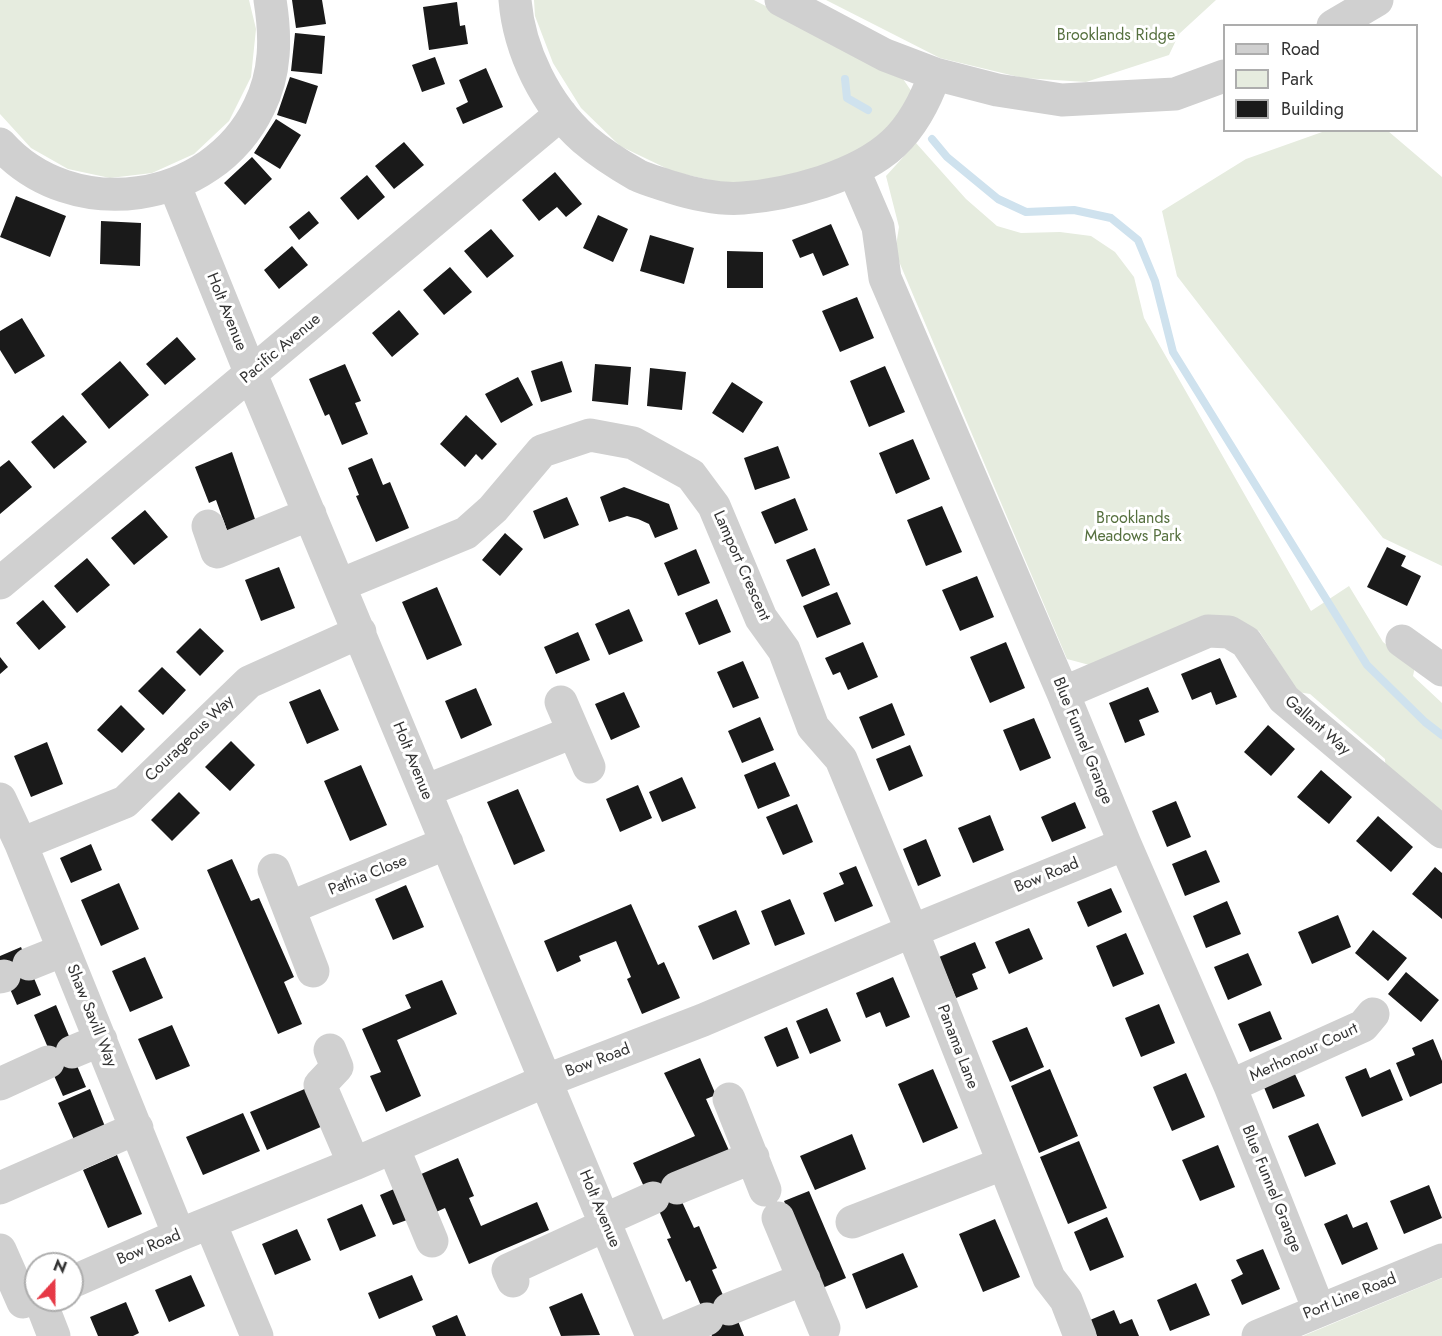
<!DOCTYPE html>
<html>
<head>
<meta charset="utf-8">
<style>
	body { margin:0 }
	#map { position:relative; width:1442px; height:1336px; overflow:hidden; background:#fff; font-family:Jost,sans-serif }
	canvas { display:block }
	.legend { position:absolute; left:1223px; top:24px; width:195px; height:108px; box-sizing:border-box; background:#fff; border:2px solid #adadad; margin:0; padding:8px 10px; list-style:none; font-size:18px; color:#333 }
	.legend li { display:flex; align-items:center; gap:12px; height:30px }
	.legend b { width:30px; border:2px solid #adadad }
	.north { position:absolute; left:24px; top:1252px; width:60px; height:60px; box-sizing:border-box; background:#fff; border:2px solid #adadad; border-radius:50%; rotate:21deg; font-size:16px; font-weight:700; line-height:24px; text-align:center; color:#333 }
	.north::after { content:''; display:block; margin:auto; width:21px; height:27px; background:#e63946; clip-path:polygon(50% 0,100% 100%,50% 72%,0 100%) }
</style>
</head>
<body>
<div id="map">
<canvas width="1442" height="1336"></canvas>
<ul class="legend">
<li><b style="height:8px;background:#d0d0d0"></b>Road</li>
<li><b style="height:16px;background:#e6ecdf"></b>Park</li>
<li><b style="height:16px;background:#1a1a1a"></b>Building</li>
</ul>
<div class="north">N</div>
</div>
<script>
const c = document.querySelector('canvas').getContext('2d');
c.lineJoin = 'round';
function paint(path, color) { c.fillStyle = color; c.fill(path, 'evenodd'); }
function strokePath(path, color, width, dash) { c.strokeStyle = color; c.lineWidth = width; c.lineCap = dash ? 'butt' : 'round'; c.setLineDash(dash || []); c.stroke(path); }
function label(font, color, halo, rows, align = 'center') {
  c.font = font + ' Jost,sans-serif'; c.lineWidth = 6; c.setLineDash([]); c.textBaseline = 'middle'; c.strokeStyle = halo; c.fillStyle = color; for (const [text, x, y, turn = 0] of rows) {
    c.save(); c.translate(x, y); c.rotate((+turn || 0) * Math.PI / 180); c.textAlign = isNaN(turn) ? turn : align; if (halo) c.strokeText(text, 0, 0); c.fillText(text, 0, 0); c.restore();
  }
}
paint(new Path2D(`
	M0 0H249L256 29 251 77 229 121 194 154 152 173 110 178 68 169 31 148 0 114Z
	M534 0H754L901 76 914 95 886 130 852 158 754 185 719 182 674 172 620 146 581 108 553 63 535 16Z
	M826 0H1216L1179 34 1169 55 1086 82 1023 78 940 58Z
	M1325 131H1388L1442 177V566L1383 538 1245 364 1177 276 1162 211 1246 159Z
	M916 143 966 199 997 226 1021 233 1060 232 1091 236 1115 252 1134 277 1144 318 1311 611 1349 586 1383 642 1415 667 1413 676 1442 703V821L1386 775 1385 759 1310 694 1298 692 1259 631 1216 615 1097 667 1067 659 895 252 899 227 886 176Z
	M1442 1278V1336H1303Z`), '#e6ecdf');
strokePath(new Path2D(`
	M845 79 847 98 868 110
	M932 139 947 157 998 199 1026 212 1074 210 1111 218 1138 240 1155 281 1173 352 1367 665 1425 722 1442 735`), '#cfe2ee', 8);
paint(new Path2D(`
	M292 0H322L326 24 296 28Z
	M457 2 460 26 465 25 468 44 429 50 423 7Z
	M295 33 325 36 322 74 291 71Z
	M435 57 445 84 422 92 412 65Z
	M486 68 503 107 463 124 456 108 468 102 459 80Z
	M290 77 318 86 306 124 277 115Z
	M276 119 301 135 280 169 254 153Z
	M404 142 424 165 394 189 375 166Z
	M252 157 272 179 245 205 224 183Z
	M555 172 582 204 566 217 557 207 539 221 522 200Z
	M367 175 385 197 358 220 340 198Z
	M16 196 66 216 50 257 0 237Z
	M309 211 319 223 299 240 289 227Z
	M598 215 628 229 613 262 583 248Z
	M101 221 141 223 140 266 100 264Z
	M831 224 849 265 823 276 813 253 800 258 792 240Z
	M491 229 514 256 487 278 464 251Z
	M650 235 694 248 684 284 640 271Z
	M292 246 308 265 279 289 264 270Z
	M727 251 763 252V288H727Z
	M450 267 472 292 444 315 423 290Z
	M857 297 874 338 840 352 822 311Z
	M399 310 419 334 392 357 372 333Z
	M22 318 45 356 15 374 0 350V331Z
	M177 337 196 359 165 385 146 364Z
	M120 361 149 395 109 429 81 394Z
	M562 361 572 392 541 402 531 371Z
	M345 364 361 401 355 403 368 434 342 445 329 414 325 416 309 379Z
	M595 364 631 367 628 405 592 401Z
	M885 366 905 412 869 427 850 381Z
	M650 368 686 372 682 410 647 406Z
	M518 377 533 405 501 423 485 394Z
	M732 382 763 402 743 433 712 413Z
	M63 415 87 442 54 469 31 442Z
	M466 415 497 444 482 460 476 454 465 467 440 444Z
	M913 439 930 479 896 494 879 453Z
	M778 446 790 478 755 490 744 458Z
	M232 452 256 522 228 533 216 500 209 503 195 467Z
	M372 458 383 485 390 482 409 528 376 542 356 496 359 495 348 468Z
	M9 460 32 487 0 514V467Z
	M624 487 669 504 678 529 655 538 649 524 638 519 627 516 609 522 600 497Z
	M567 497 579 525 544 539 533 511Z
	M795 498 808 530 775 544 761 512Z
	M942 506 962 552 926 566 907 520Z
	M145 510 168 537 134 565 111 538Z
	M505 533 523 549 500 576 482 560Z
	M1387 547 1406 556 1401 566 1421 576 1407 606 1367 587Z
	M815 548 830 585 802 597 786 560Z
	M696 549 710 583 678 596 664 563Z
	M87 558 110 585 77 613 54 586Z
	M279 567 295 608 261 621 245 580Z
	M977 576 994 617 960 631 942 590Z
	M437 587 462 645 427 660 402 602Z
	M837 592 851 624 817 638 803 606Z
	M717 599 731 632 699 645 685 613Z
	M43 600 66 627 39 650 16 623Z
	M629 609 643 641 609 655 595 624Z
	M200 628 224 651 200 676 176 652Z
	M578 632 590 660 556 674 544 647Z
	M863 642 878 677 848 690 840 672 833 675 825 658Z
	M1006 642 1025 688 990 703 970 657Z
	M0 657 8 667 0 674Z
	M1220 658 1237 697 1216 705 1211 692 1192 700 1181 674Z
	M743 661 759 698 733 708 717 672Z
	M162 667 186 690 163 715 138 691Z
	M1148 687 1159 712 1139 720 1145 735 1125 743 1109 703Z
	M476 688 492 725 461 739 445 701Z
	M320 689 339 730 307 744 289 702Z
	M624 692 640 727 611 740 595 704Z
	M892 703 905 735 872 749 859 717Z
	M121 705 145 729 122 753 97 730Z
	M760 717 774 750 742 763 728 731Z
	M1034 718 1051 758 1020 771 1003 730Z
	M1268 725 1295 749 1271 776 1244 752Z
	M231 741 255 765 230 791 205 767Z
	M47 742 63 784 31 797 14 756Z
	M910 745 923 776 889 791 876 759Z
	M775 762 790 796 758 809 744 775Z
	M361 765 387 825 350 841 324 781Z
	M1321 770 1352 797 1329 824 1297 797Z
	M682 777 696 808 662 822 649 792Z
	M638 785 652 818 620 832 606 799Z
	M518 789 545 851 514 865 487 802Z
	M179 792 200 813 172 841 151 820Z
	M1176 801 1191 837 1167 847 1152 811Z
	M1075 802 1086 828 1052 842 1041 817Z
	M797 804 813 842 783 855 766 817Z
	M990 815 1004 850 973 863 958 828Z
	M1378 816 1413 847 1391 872 1356 841Z
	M926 839 941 876 918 886 903 849Z
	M91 844 102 870 71 883 60 858Z
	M1206 850 1220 882 1185 896 1172 864Z
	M232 859 251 901 259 898 294 977 284 982 302 1024 278 1034 207 870Z
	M856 866 873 906 835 922 823 893 844 884 839 873Z
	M1435 867 1442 873V919L1412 894Z
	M119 883 139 929 101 946 81 900Z
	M406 885 424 927 393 940 375 899Z
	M1111 888 1122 912 1088 927 1077 902Z
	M790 899 805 934 775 946 761 911Z
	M1227 901 1241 934 1206 948 1193 916Z
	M631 904 658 965 664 962 680 998 642 1014 627 979 631 977 616 941 579 956 581 961 557 972 544 941Z
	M736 910 750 944 713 960 698 926Z
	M1338 915 1351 947 1312 964 1298 932Z
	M1029 928 1043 959 1009 974 995 942Z
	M1373 930 1407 958 1388 981 1355 953Z
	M1126 933 1144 974 1113 987 1096 946Z
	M975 942 986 968 972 974 978 989 956 998 939 957Z
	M21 947 41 995 17 1005 0 966V956Z
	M1248 953 1262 985 1228 1000 1214 967Z
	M145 957 163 998 130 1012 112 971Z
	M1406 972 1439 1000 1421 1022 1388 994Z
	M893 977 910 1017 886 1027 880 1012 866 1018 856 993Z
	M442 980 457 1014 397 1040 421 1096 386 1112 370 1076 381 1072 362 1029 411 1008 405 995Z
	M1159 1004 1175 1043 1141 1057 1125 1018Z
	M56 1005 71 1041 67 1042 86 1087 63 1096 48 1062 49 1050 34 1015Z
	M827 1008 841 1041 810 1054 796 1021Z
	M1270 1011 1282 1039 1250 1052 1238 1024Z
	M172 1025 190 1066 156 1080 138 1039Z
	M787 1027 799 1058 777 1067 764 1037Z
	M1027 1027 1044 1067 1010 1082 992 1041Z
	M1433 1039 1442 1061V1083L1410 1097 1396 1063 1415 1055 1412 1048Z
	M700 1058 716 1095 706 1099 731 1155 672 1180 694 1228 699 1226 717 1268 712 1270 733 1318 736 1316 744 1336H712L708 1328 710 1327 690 1280 686 1282 667 1239 671 1238 650 1190 646 1191 633 1163 695 1136 664 1073Z
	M1366 1068 1370 1078 1390 1069 1403 1100 1362 1117 1345 1077Z
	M933 1069 958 1128 923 1143 898 1084Z
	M1050 1069 1078 1136 1039 1153 1011 1086Z
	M1294 1072 1305 1096 1273 1109 1263 1085Z
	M1186 1073 1205 1117 1172 1131 1153 1087Z
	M307 1088 323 1126 267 1150 250 1112Z
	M90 1089 106 1129 75 1142 58 1103Z
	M243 1113 260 1151 203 1175 186 1137Z
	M1318 1123 1336 1164 1305 1177 1288 1136Z
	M852 1134 866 1169 815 1190 800 1156Z
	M1079 1141 1107 1208 1068 1224 1040 1157Z
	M1218 1145 1235 1187 1200 1201 1182 1160Z
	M117 1155 142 1214 108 1228 83 1170Z
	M458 1158 474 1196 469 1198 481 1226 537 1202 549 1230 469 1264 445 1208 436 1212 419 1175Z
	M1429 1185 1442 1218 1404 1234 1390 1201Z
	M394 1189 407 1220 393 1225 380 1195Z
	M809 1191 846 1278 820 1289 784 1201Z
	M362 1204 376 1236 340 1251 327 1219Z
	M1347 1214 1353 1228 1367 1222 1378 1249 1342 1265 1324 1224Z
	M1107 1217 1124 1257 1090 1271 1074 1232Z
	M995 1219 1020 1277 983 1292 959 1234Z
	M297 1229 311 1260 275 1275 262 1244Z
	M1263 1249 1280 1289 1242 1305 1231 1280 1243 1274 1236 1260Z
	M903 1253 918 1287 866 1309 852 1274Z
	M191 1275 205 1306 169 1322 155 1290Z
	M412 1275 423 1300 379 1319 368 1293Z
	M1196 1283 1210 1315 1170 1331 1157 1300Z
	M582 1293 600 1335 561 1336 549 1307Z
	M126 1302 139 1333 133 1336H98L90 1317Z
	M1114 1310 1120 1324 1132 1319 1139 1336H1097L1090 1320Z
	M457 1315 466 1336H436L432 1326Z`), '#1a1a1a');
strokePath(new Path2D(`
	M515 0C519 51 546 105 584 139 598 151 621 166 637 175 647 180 660 183 671 187 693 194 719 200 743 198 769 196 797 190 822 182 884 161 913 136 935 74
	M781 0 885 55 935 74 997 90 1062 100 1175 94 1224 76
	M1333 26 1377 0
	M0 144C72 225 212 205 259 107 276 73 276 37 270 0
	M854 171 878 227 885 278 1063 693 1125 844 1230 1086 1319 1310
	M174 184 251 374 652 1336
	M208 526 217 552 310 514
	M0 583 561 114
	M340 585 466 533 493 509 542 451 590 435 633 443 691 475 714 506 761 618 784 650 813 727 841 759 912 931 1049 1278 1066 1300 1080 1336
	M1402 641 1442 670
	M1063 693 1208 631 1229 632 1246 642 1284 699 1442 832
	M561 702 589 767
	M425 791 573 732
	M0 799 21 844 179 1235
	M21 844 125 802 249 682 360 632
	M274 870 313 971
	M289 908 447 843
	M29 964 64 950
	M0 977 4 976
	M330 1050 337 1067 320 1085 354 1164
	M72 1052 101 1040
	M0 1084 48 1062
	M1230 1086 1363 1026 1373 1014
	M729 1099 765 1190
	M393 1147 432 1241
	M0 1188 137 1128
	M677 1188 753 1157
	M778 1218 824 1328
	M604 1220 653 1198
	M852 1222 1002 1164
	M210 1223 257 1336
	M0 1250 23 1302
	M513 1281 508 1270 606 1225
	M72 1282 179 1235 354 1164 545 1081 703 1020 912 931 1125 844
	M40 1300 54 1336
	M729 1309 804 1279
	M667 1336 707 1319
	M1258 1336 1442 1260`), '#d0d0d0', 33);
label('16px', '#56703f', '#fff', [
	["Brooklands Ridge",1116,36],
	["Brooklands",1133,519],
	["Meadows Park",1133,537]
]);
label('16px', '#333', '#fff', [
	["Holt Avenue",226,312,68],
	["Pacific Avenue",281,349,-40],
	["Lamport Crescent",741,566,66],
	["Gallant Way",1317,726,41],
	["Courageous Way",190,739,-44],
	["Blue Funnel Grange",1082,741,68],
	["Holt Avenue",412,761,68],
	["Pathia Close",368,876,-22],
	["Bow Road",1047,876,-22],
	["Shaw Savill Way",91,1016,68],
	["Panama Lane",957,1047,69],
	["Merhonour Court",1304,1053,-25],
	["Bow Road",598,1061,-21],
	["Blue Funnel Grange",1271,1189,68],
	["Holt Avenue",599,1209,67],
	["Bow Road",149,1248,-23],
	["Port Line Road",1350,1297,-22]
]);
</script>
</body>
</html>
